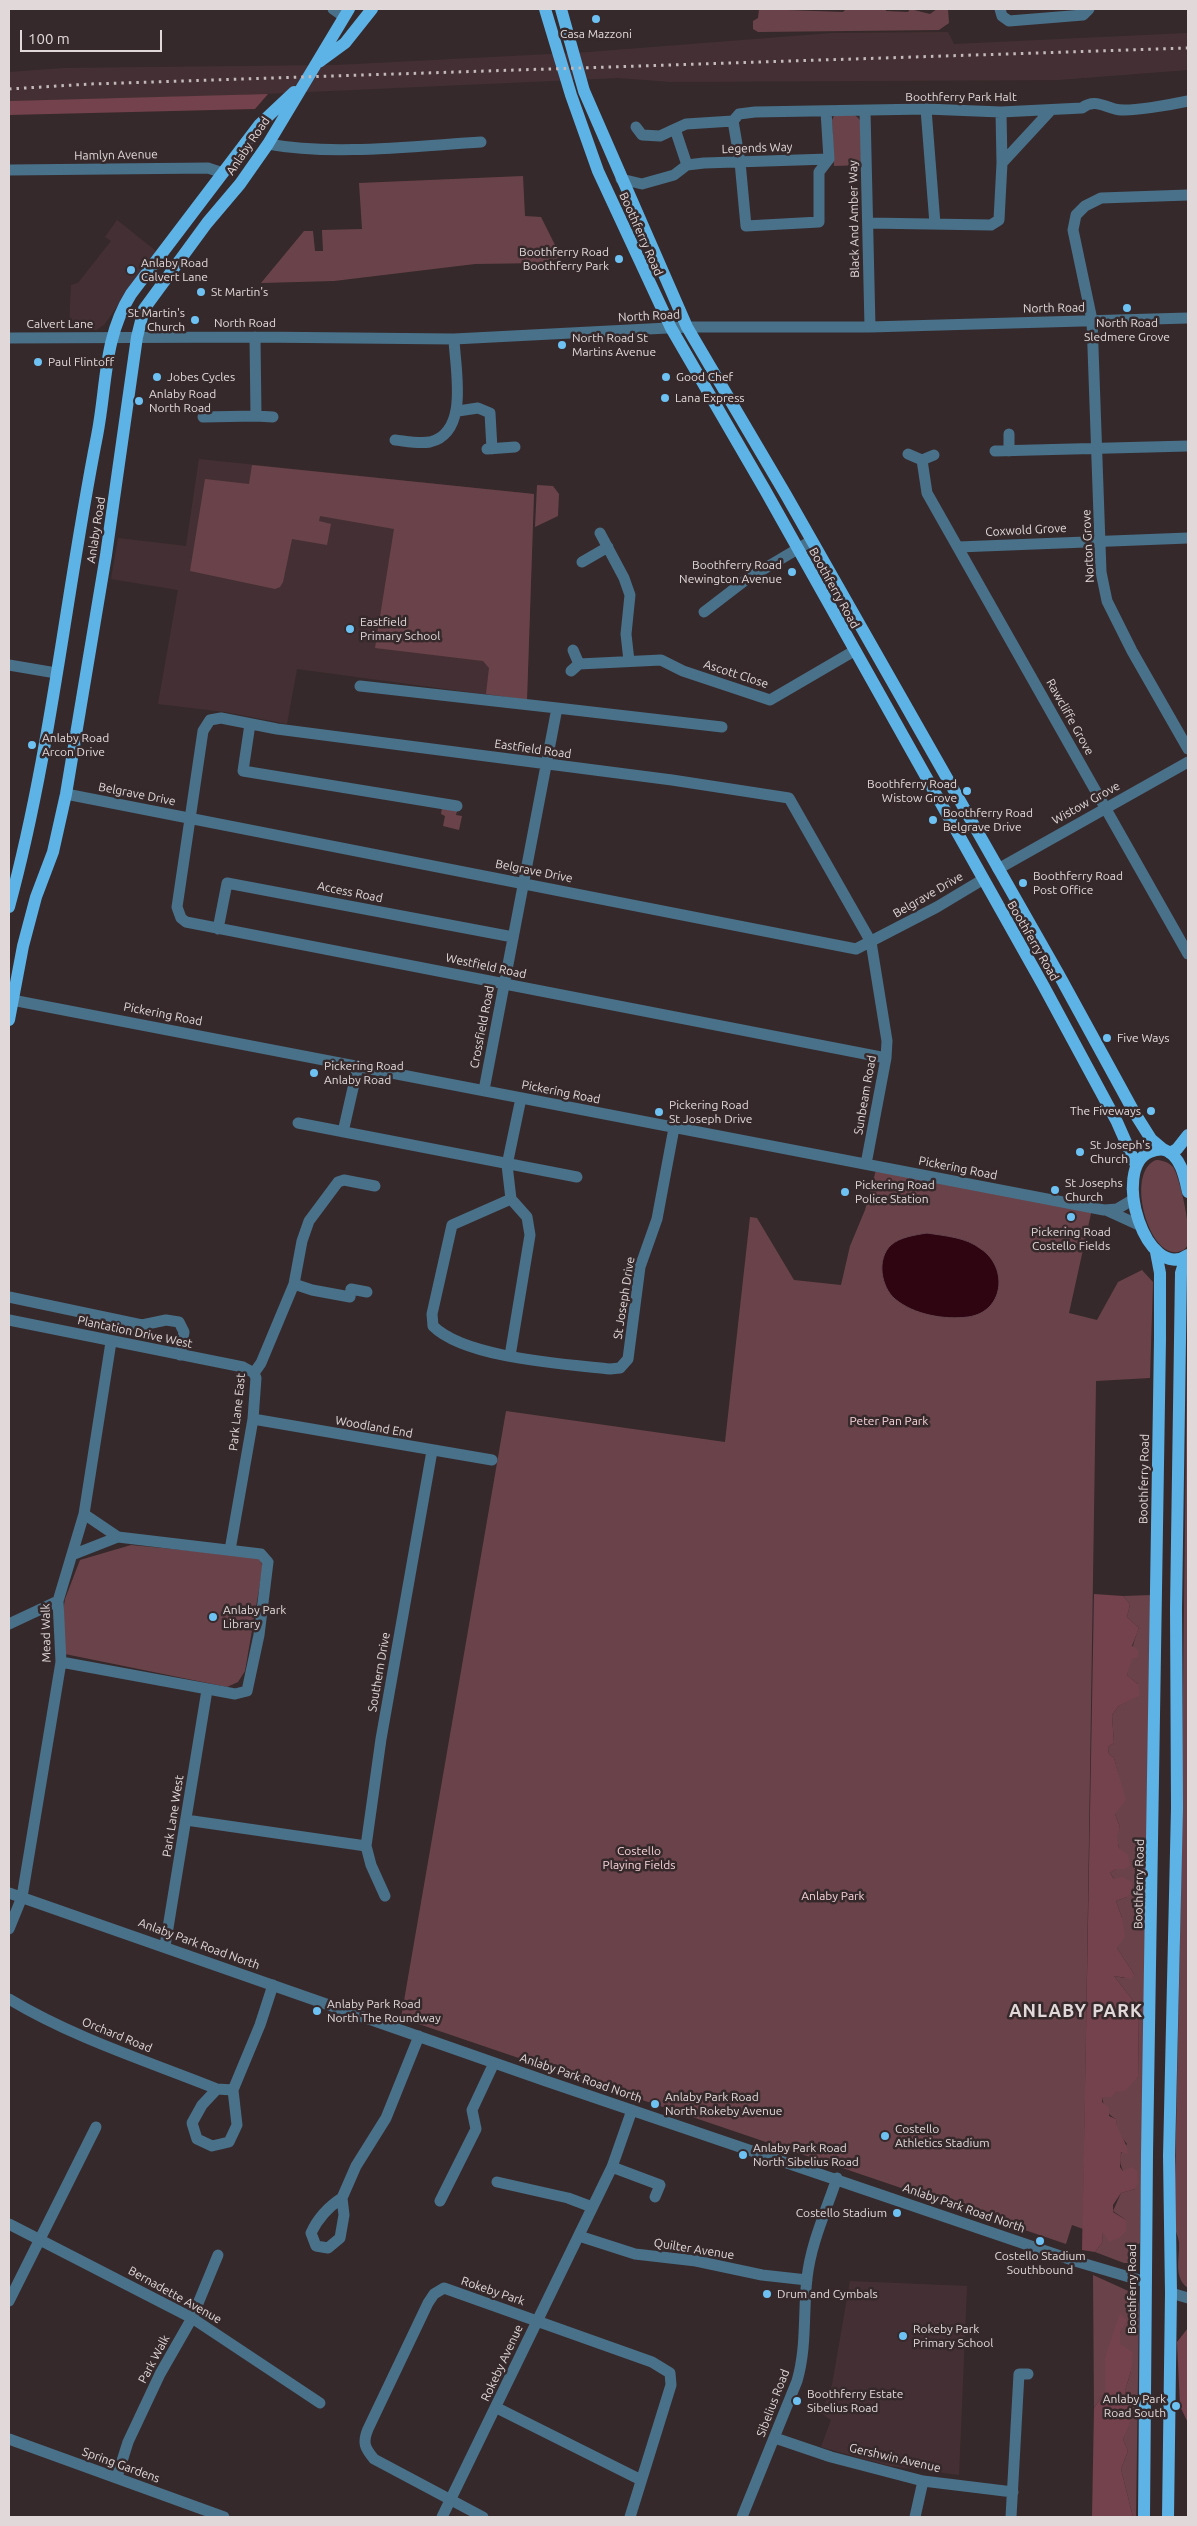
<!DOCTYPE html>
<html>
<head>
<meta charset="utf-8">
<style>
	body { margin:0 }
	#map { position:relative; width:1197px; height:2526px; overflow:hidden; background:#36292b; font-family:Ubuntu,sans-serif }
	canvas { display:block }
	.frame { position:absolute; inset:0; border:10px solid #e1d8d9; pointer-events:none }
	.scale { position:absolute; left:20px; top:30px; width:142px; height:22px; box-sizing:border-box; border:2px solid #e1d8d9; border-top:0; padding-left:6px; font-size:15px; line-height:18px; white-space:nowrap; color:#e1d8d9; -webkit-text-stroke:4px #36292b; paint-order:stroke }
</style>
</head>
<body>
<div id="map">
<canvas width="1197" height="2526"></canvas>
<div class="frame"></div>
<div class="scale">100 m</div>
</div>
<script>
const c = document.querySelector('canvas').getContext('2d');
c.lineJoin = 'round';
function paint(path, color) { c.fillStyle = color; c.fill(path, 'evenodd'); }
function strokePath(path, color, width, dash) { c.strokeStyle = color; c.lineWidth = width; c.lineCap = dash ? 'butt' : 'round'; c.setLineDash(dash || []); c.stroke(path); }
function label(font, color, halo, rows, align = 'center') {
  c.font = font + ' Ubuntu,sans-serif'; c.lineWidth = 5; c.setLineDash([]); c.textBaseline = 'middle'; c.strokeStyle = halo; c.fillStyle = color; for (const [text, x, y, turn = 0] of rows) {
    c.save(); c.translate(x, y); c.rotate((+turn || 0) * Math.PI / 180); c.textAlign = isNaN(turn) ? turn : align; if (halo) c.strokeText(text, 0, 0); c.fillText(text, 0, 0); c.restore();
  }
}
paint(new Path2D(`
	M948 32 954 44 1188 33V70L1058 80 671 82 618 78 219 96 9 101V72L64 68 337 65 589 52 832 33Z
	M117 220 156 251 104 325 96 330H69L71 285 78 283 111 241 105 237Z
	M199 459 534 494 527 700 297 669 287 724 225 712 158 704 178 590 111 579 118 538 186 546Z
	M850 2281 967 2286 959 2475 890 2466 821 2447 831 2420 821 2413 832 2385Z`), '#443034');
paint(new Path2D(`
	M759 9 843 12 846 9H886V11L908 12 910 9 930 14 937 9H948L949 23 939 30 758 32 753 29V21L758 18Z
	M835 114 855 115 860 120 862 165 834 166 832 120Z
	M523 176 525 216 541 217 561 257 543 263 475 264 334 281 261 283 304 231H313L315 251H323L322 230 362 229 359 183Z
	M252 465 534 494 527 700 486 694 489 668 483 661 375 648 394 529 320 516 319 521 331 524 327 545 292 539 283 582 280 587 275 589 190 571 205 479 249 484Z
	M537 485 553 486 559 494 558 516 535 527Z
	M442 808 457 811 456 815 462 816 459 830 443 826 445 816 441 814Z
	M1156 1160C1162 1160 1168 1162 1173 1167 1180 1177 1193 1236 1187 1246 1186 1249 1182 1251 1178 1252 1148 1257 1125 1172 1156 1160Z
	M876 1170 1092 1209 1069 1313 1097 1320 1118 1282 1142 1270 1153 1282 1150 1378 1096 1381 1083 2229 1072 2225 1066 2244 401 2018 506 1411 725 1442 750 1217 757 1218 794 1280 841 1285 850 1246 865 1210Z
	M1188 1277V2288C1173 2278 1180 2258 1179 2242 1178 2237 1176 2231 1174 2226L1180 1939Z
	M131 1545 258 1557 263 1566 245 1671 238 1682 227 1687 65 1654 63 1611 65 1599 80 1560Z
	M1152 1595 1140 2243 1137 2245 1131 2263H1124L1095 2252 1102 2243 1103 2231 1126 2220 1113 2211 1121 2193 1135 2189C1125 2174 1112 2161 1127 2144L1117 2131 1116 2119C1108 2115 1102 2107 1103 2097L1116 2092 1138 2077 1139 2008 1114 1976 1124 1978 1134 1974 1117 1948 1122 1918 1116 1901 1127 1897 1110 1873 1116 1869H1125L1116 1836 1120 1827 1115 1814 1119 1777 1114 1758 1109 1754 1108 1747 1114 1743 1112 1715 1119 1706 1131 1699 1138 1684 1127 1675C1131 1659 1132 1643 1139 1628L1127 1617 1130 1604 1123 1596Z
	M1093 2275 1135 2294 1139 2304 1136 2517H1133L1121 2469 1128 2451 1123 2439C1132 2422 1134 2408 1125 2391L1131 2371 1120 2344V2333L1126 2321 1105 2357V2392L1094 2408Z`), '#6a434a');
paint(new Path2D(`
	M268 94 255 109 9 115V101Z
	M1094 1594 1123 1596 1130 1604 1127 1617 1139 1628 1132 1646 1138 1650V1657L1132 1659 1127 1675 1138 1684 1140 1695 1119 1706 1112 1715 1114 1743 1108 1747 1109 1754 1114 1758 1126 1800 1115 1814 1120 1827 1117 1836 1119 1848 1128 1855 1130 1865 1125 1869H1116L1110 1873 1114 1879 1122 1877 1132 1882V1892L1127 1897 1116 1901 1122 1918 1125 1936 1117 1948 1134 1974 1132 1979 1114 1976 1139 2008 1138 2077 1125 2091 1116 2092 1111 2097H1103L1102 2102 1109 2108V2116L1116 2119C1117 2133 1127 2140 1128 2154L1121 2152 1120 2167 1123 2171 1132 2167 1137 2171 1138 2182 1135 2189 1121 2193 1113 2205V2212L1126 2220V2231L1119 2238 1109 2242 1103 2232 1102 2243 1095 2252 1082 2250Z
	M1120 2313 1127 2321 1120 2333V2344L1133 2352 1131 2371 1125 2391C1134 2408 1133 2422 1123 2439L1128 2451 1121 2469 1133 2517H1092L1094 2408 1105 2392V2357Z
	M1188 2328V2423L1180 2406 1177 2342Z`), '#74424d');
const water = new Path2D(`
	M927 1233C945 1236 966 1237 981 1249 1009 1268 1004 1312 968 1317 945 1320 914 1315 895 1299 881 1287 876 1259 891 1245 900 1237 915 1235 927 1233Z`);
paint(water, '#2f0512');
strokePath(water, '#64444e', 1);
strokePath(new Path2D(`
	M333 9 343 16
	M1000 9 1002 16 1009 21 1083 15 1089 9
	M926 109 935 224
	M865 111 870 327
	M733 121 740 162 746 226 819 222V172L829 159
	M636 127 642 135 660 136 675 129
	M268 144C332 156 415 146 481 142
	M1002 163 1051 110
	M687 165 675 129 686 124 733 121 739 114 755 112 926 109 1001 112 1082 108C1094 99 1103 106 1115 109 1127 113 1174 104 1188 101
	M9 170 208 168 223 173
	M621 179 642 184 674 175 687 165 704 163 829 159 826 111
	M1188 195 1101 198 1085 206 1076 215 1073 230 1092 320 1101 572 1107 601 1132 651 1188 749
	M868 223 991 225 999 220 1002 163 1001 112
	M9 338 255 337 454 339 687 327H870L1188 318
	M458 411 478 408 490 413 492 449
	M256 416 273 417
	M203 417 256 416 255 337
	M1009 434V451
	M395 440C405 441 419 444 430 442 470 432 455 369 454 339
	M487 449 515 447
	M995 451 1188 446
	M908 454 922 460 934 455
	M922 460 927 493 1188 954
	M600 533 624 578 630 595 626 634 629 661
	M958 547 1188 538
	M582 562 608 547
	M704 612 747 579 811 541
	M579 664 661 660 683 671 770 700 854 651
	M9 665 56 673
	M571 671 579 664 573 650
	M360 686 557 708 484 1090
	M557 708 722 727
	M250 724 243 771 457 806
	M66 794 856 949 937 907 982 880
	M998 869 1188 762
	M218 929 227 883 513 937
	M12 1000 1104 1210 1117 1209 1134 1199
	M521 1098 507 1165 511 1199 452 1225 432 1314 433 1326C465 1358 564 1364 610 1369L620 1368 628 1359 640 1267 657 1219 674 1128
	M298 1123 577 1177
	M343 1132 358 1066
	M866 1164 886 1058 887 1041 871 942 789 798 672 780 277 729 221 718 210 720 203 731 177 907 181 918 186 922 886 1058
	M1106 1210 1141 1226
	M294 1284 312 1290 350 1297 351 1289 367 1292
	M9 1297 142 1325 166 1320 179 1322 184 1332 180 1355
	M9 1320 243 1367 254 1373
	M510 1356 530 1235 527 1217 511 1199
	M253 1419 492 1460
	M230 1550 253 1419 256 1378 254 1373 261 1363 294 1284 302 1241 309 1221 338 1182 344 1180 375 1186
	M72 1555 118 1537
	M9 1624 58 1601
	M61 1662 235 1694 247 1691 259 1635 268 1562 261 1554 118 1537 84 1514
	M186 1820 366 1846
	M9 1893 546 2081 1075 2261 1146 2282
	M385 1896 371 1865 366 1846 381 1739 432 1451
	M9 1929 22 1897 61 1662 58 1601 84 1514 111 1342
	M165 1946 207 1690
	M9 1999C74 2038 147 2061 217 2089
	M233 2090 237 2125 229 2142 212 2146 197 2139 192 2123 202 2105 217 2089 233 2090 260 2025 273 1985
	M612 2167 660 2185 655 2197
	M497 2182 568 2198 592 2207
	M342 2198C328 2207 318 2218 311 2233L316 2246 328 2248 340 2238 344 2215 342 2198 356 2166 386 2118 419 2036
	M440 2201 476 2129 472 2110 494 2063
	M9 2224 192 2318 320 2403
	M579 2236 635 2254 696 2261 762 2275 807 2280
	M1171 2293 1188 2298
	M9 2301 96 2127
	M497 2408 641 2480
	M775 2438 831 2457 923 2481 1013 2492
	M9 2439 224 2517
	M117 2477 128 2442 160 2374 192 2318 218 2255
	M442 2517 612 2167 632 2110
	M483 2517 374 2459C365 2448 362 2443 368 2429L428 2303 434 2294 444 2288 652 2362 670 2373 671 2385 630 2517
	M742 2517 797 2381C807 2347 803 2312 807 2278 811 2243 826 2211 837 2178
	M915 2517 923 2481
	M1011 2517 1019 2374H1028`), '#497189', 11);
strokePath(new Path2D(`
	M545 9 571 95 598 171 671 328 765 490 1043 985 1117 1122 1136 1165
	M561 9 584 91 687 327 786 495 1059 975 1134 1112 1151 1139 1164 1150
	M319 62 345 43 372 9
	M9 907C51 753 66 592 97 436 107 386 103 339 131 294L260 124 294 92
	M9 1020 23 946 36 897 53 852 66 794 106 555 137 337 144 309 207 223 240 184 268 144 349 9
	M1170 1153 1177 1149 1188 1135
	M1188 1192C1185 1178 1181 1156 1165 1150 1160 1149 1155 1150 1150 1152 1110 1168 1147 1284 1188 1255
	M1144 2517 1147 2154 1160 1339V1273L1156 1252
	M1168 2517 1171 2293 1169 2156 1177 1808 1176 1608 1181 1273 1186 1257`), '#5db3e5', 12);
strokePath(new Path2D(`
	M9 89 90 84 1188 48`), '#c3b9bb', 3, [2.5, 5]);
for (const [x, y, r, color] of [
	[596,19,5,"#6ec2f3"],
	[619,259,5,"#6ec2f3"],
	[131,270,5,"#6ec2f3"],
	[201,292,5,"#6ec2f3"],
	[1127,308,5,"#6ec2f3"],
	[195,320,5,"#6ec2f3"],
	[562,345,5,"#6ec2f3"],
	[38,362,5,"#6ec2f3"],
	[157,377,5,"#6ec2f3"],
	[666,377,5,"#6ec2f3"],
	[665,398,5,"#6ec2f3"],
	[139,401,5,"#6ec2f3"],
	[792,572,5,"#6ec2f3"],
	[350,629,5,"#6ec2f3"],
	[32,745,5,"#6ec2f3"],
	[967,791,5,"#6ec2f3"],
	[933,820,5,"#6ec2f3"],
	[1023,883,5,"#6ec2f3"],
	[1107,1038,5,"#6ec2f3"],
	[314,1073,5,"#6ec2f3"],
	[1151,1111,5,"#6ec2f3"],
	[659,1112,5,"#6ec2f3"],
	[1080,1152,5,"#6ec2f3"],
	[1055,1190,5,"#6ec2f3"],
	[845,1192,5,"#6ec2f3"],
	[1071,1217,5,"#6ec2f3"],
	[213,1617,5,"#6ec2f3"],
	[317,2011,5,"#6ec2f3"],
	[655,2104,5,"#6ec2f3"],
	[885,2136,5,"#6ec2f3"],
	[743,2155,5,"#6ec2f3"],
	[897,2213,5,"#6ec2f3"],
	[1040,2241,5,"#6ec2f3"],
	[767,2294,5,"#6ec2f3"],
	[903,2336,5,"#6ec2f3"],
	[797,2401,5,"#6ec2f3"],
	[1176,2406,5,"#6ec2f3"]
]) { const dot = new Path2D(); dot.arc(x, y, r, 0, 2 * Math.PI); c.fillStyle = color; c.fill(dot); strokePath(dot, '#36292b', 2); }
label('12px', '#e1d8d9', '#36292b', [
	["Casa Mazzoni",596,34,"center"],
	["Boothferry Road",609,252,"right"],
	["Boothferry Park",609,266,"right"],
	["Anlaby Road",141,263],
	["Calvert Lane",141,277],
	["St Martin's",211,292],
	["St Martin's",185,313,"right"],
	["Church",185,327,"right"],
	["North Road",1127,323,"center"],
	["Sledmere Grove",1127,337,"center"],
	["North Road St",572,338],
	["Martins Avenue",572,352],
	["Paul Flintoff",48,362],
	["Jobes Cycles",167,377],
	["Good Chef",676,377],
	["Anlaby Road",149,394],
	["North Road",149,408],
	["Lana Express",675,398],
	["Boothferry Road",782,565,"right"],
	["Newington Avenue",782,579,"right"],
	["Eastfield",360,622],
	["Primary School",360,636],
	["Anlaby Road",42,738],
	["Arcon Drive",42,752],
	["Boothferry Road",957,784,"right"],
	["Wistow Grove",957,798,"right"],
	["Boothferry Road",943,813],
	["Belgrave Drive",943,827],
	["Boothferry Road",1033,876],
	["Post Office",1033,890],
	["Five Ways",1117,1038],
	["Pickering Road",324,1066],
	["Anlaby Road",324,1080],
	["Pickering Road",669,1105],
	["St Joseph Drive",669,1119],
	["The Fiveways",1141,1111,"right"],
	["St Joseph's",1090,1145],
	["Church",1090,1159],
	["St Josephs",1065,1183],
	["Church",1065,1197],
	["Pickering Road",855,1185],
	["Police Station",855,1199],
	["Pickering Road",1071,1232,"center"],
	["Costello Fields",1071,1246,"center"],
	["Anlaby Park",223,1610],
	["Library",223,1624],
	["Anlaby Park Road",327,2004],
	["North The Roundway",327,2018],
	["Anlaby Park Road",665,2097],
	["North Rokeby Avenue",665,2111],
	["Costello",895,2129],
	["Athletics Stadium",895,2143],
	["Anlaby Park Road",753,2148],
	["North Sibelius Road",753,2162],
	["Costello Stadium",887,2213,"right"],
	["Costello Stadium",1040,2256,"center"],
	["Southbound",1040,2270,"center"],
	["Drum and Cymbals",777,2294],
	["Rokeby Park",913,2329],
	["Primary School",913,2343],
	["Boothferry Estate",807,2394],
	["Sibelius Road",807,2408],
	["Anlaby Park",1166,2399,"right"],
	["Road South",1166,2413,"right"]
], 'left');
label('12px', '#e1d8d9', '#36292b', [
	["Boothferry Park Halt",961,97],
	["Anlaby Road",248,146,-56],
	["Legends Way",757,148,-2],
	["Hamlyn Avenue",116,155,-1],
	["Black And Amber Way",854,219,-91],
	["Boothferry Road",641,234,66],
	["North Road",1054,308,-1],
	["North Road",649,316,-3],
	["North Road",245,323],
	["Calvert Lane",60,324],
	["Anlaby Road",96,530,-81],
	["Coxwold Grove",1026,530,-3],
	["Norton Grove",1088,546,-93],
	["Boothferry Road",834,588,61],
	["Ascott Close",736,674,18],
	["Rawcliffe Grove",1070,717,61],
	["Eastfield Road",533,749,8],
	["Belgrave Drive",137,794,11],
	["Wistow Grove",1086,803,-29],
	["Belgrave Drive",534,871,11],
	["Access Road",350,892,11],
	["Belgrave Drive",928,895,-30],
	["Boothferry Road",1033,941,60],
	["Westfield Road",486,966,12],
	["Pickering Road",163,1014,11],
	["Crossfield Road",482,1027,-79],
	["Pickering Road",561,1092,11],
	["Sunbeam Road",865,1095,-80],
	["Pickering Road",958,1168,11],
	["St Joseph Drive",624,1298,-81],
	["Plantation Drive West",135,1332,12],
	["Park Lane East",237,1412,-84],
	["Woodland End",374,1427,10],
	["Boothferry Road",1144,1479,-89],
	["Mead Walk",46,1633,-91],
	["Southern Drive",379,1672,-80],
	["Park Lane West",173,1816,-81],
	["Boothferry Road",1139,1884,-89],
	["Anlaby Park Road North",199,1944,20],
	["Orchard Road",117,2035,22],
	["Anlaby Park Road North",581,2078,19],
	["Anlaby Park Road North",964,2208,19],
	["Quilter Avenue",694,2249,9],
	["Boothferry Road",1132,2289,-90],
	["Rokeby Park",493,2291,19],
	["Bernadette Avenue",175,2295,29],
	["Park Walk",154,2359,-62],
	["Rokeby Avenue",502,2363,-65],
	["Sibelius Road",773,2403,-69],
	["Gershwin Avenue",895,2458,13],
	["Spring Gardens",121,2465,20]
]);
label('12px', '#f6d3d9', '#36292b', [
	["Peter Pan Park",889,1421],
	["Costello",639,1851],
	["Playing Fields",639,1865],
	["Anlaby Park",833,1896]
]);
c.letterSpacing = '1px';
label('bold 18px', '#e1d8d9', '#36292b', [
	["ANLABY PARK",1076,2011]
]);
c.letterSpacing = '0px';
</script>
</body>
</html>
